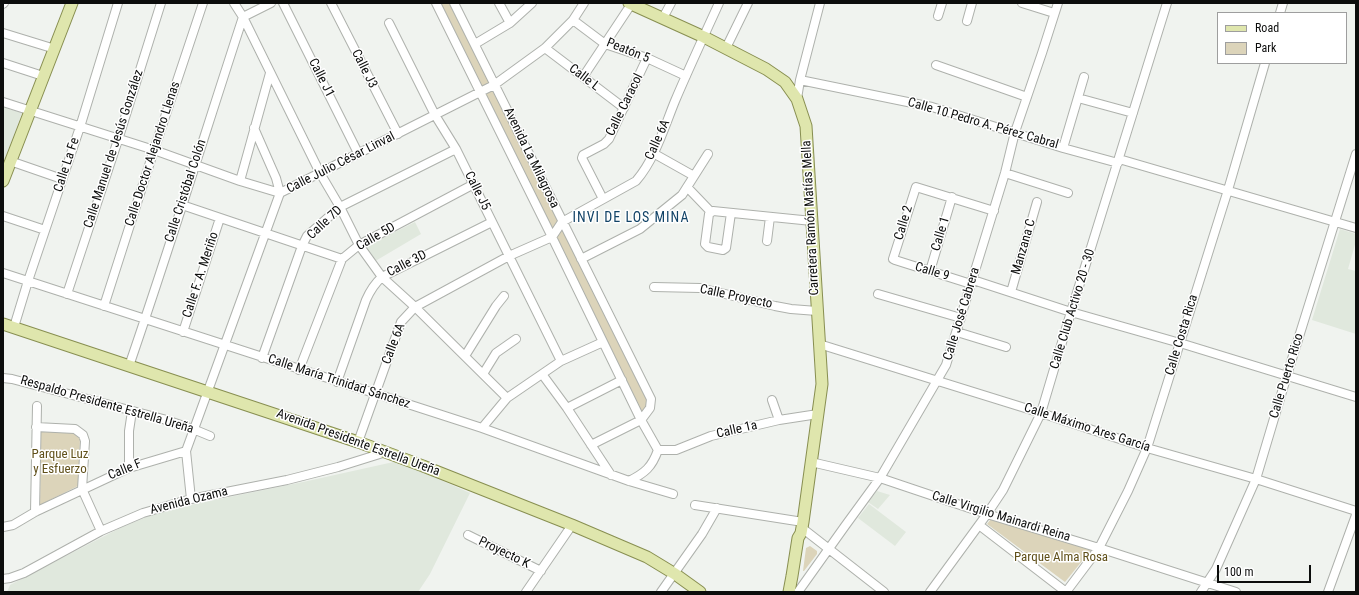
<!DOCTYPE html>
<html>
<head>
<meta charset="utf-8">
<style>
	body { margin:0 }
	#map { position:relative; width:1359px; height:595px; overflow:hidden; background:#f0f3ef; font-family:"Roboto Condensed",sans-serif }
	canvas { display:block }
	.frame { position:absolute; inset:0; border:4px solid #0c0d0c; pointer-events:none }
	.legend { position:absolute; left:1217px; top:12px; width:130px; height:52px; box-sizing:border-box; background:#fff; border:1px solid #9e9e9e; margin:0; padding:5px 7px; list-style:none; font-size:12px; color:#0c0d0c }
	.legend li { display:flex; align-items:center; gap:8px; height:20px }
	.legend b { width:20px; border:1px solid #9e9e9e }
	.scale { position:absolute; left:1217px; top:565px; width:94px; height:18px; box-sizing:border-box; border:2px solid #0c0d0c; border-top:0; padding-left:5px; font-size:12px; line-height:14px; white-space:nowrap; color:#0c0d0c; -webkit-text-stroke:3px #fff; paint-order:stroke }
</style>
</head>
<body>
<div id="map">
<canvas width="1359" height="595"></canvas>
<div class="frame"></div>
<ul class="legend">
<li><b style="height:5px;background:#dfe6ad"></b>Road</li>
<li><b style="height:11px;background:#dcd4ba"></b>Park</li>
</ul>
<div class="scale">100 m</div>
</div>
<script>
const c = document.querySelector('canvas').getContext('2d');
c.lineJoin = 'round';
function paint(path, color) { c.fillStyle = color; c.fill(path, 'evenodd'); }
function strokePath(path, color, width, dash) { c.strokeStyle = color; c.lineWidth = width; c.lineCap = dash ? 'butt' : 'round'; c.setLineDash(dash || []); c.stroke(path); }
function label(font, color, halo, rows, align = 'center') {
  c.font = font + ' "Roboto Condensed",sans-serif'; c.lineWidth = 3; c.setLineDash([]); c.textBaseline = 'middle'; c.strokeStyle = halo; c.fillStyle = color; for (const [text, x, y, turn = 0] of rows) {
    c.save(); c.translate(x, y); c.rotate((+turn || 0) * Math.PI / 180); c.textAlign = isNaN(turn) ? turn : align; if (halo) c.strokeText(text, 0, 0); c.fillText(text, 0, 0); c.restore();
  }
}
paint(new Path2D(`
	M3 107 22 113 3 164Z
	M415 222 421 234 372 263 365 247Z
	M1340 229 1356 234V241L1348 269 1356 271V334L1312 320Z
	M398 461 470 493 430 574 418 592H7L10 585 27 576 122 527 149 516 190 505 303 482Z
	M877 491 890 495 878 509 868 502Z
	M869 504 906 532 895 546 858 518Z`), '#e0e8dd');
paint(new Path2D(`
	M439 3H449L648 400 647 408 641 412Z
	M41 431 74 433 80 439 78 486 40 505Z
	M991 519 1091 550 1065 582 987 524Z
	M810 546 817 551V554L804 571H803L806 548Z`), '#dcd4ba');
const minor = new Path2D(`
	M234 3 243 17 320 173 340 207 359 245 382 277 415 307 507 398
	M283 3 358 153
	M331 3 398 134
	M436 3 552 237 641 420 658 450
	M454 3 651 399 650 408 641 420 591 445
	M499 3 510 23
	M1022 3 1054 13
	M3 4 4 3
	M1280 13 1283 3
	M938 16 942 3
	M663 18 671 3
	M573 20 605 44 647 58 686 76
	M967 21 972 3
	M389 23 435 115 456 149 561 361
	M3 33 55 49
	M475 44 510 23 532 3
	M545 48 624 108
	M726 48 748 3
	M3 63 43 76
	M936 65 1027 97
	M583 77 632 3
	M800 80 932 107 1063 148 1118 163
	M1078 98 1133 113
	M797 99 800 80 820 3
	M3 102 154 150 240 181 280 193
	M254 128 276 178 280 193
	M1063 148 1084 77
	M653 153 694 176
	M1119 159 1356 228
	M10 161 62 179
	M1005 173 1068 193
	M240 181 270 73
	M687 187 711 212
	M603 199 582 158 583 155 604 144 609 139 647 58
	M182 205 342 259
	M731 213 726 248 723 250 708 247 705 244 709 214 713 211 812 221
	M3 216 45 230
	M767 241 770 217
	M581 259 640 229 682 195 708 154
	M930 271 952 197
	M3 273 482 428 629 481 673 494
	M973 280 1071 312 1180 343 1356 397
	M971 284 895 260 893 259 916 187 994 211
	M654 287 700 288 775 306 791 309 817 311
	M1011 292 1037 202
	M67 294 118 140 161 3
	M878 294 961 318
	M104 306 154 150 203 3
	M14 327 28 281 80 127 118 3
	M183 332 220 218
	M957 332 1006 347
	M819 344 1041 413 1147 448 1256 479 1356 511
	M465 356 496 306 504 296
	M262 358 302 246 307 236 340 207 456 149
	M129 366C169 250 205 133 243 17L271 3
	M299 370 342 259 359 245 474 184
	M483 374 496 353 516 339
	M542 374 567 408 611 475
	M3 378 12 379 163 419 193 429 210 436
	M337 382 366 300C370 291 374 284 382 277L492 222
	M772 400 779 420
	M567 408 622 380
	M36 427 75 429 83 435 85 441 82 489 101 531
	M482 428 507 398 561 361 603 342
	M358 442 401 322 415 307 509 256 552 237 562 222 636 181C655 159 664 128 675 101 689 68 704 36 719 3
	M658 450H676L711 436 779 420 818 414
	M811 462 880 478 987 514 1099 548 1236 592
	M129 468V431L132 411
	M629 481C645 473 652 467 658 450
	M191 499 186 451 280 193 494 85 545 48 573 20 584 3
	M695 505 803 522
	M35 512 37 406
	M979 525 1066 592 1099 548 1128 491 1147 448 1228 190 1265 63
	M3 527 13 525 35 512 129 468 186 451
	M802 528 884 592
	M468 535 541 571
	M3 579 10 578 24 573 101 531 143 513 191 499 287 480 338 467 386 452
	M526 592 572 525
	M661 592 702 534 717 508
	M798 592 845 526 880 478 946 365 1005 173 1015 132 1042 53 1058 3
	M930 592 987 514 1003 490 1041 413 1071 312 1167 3
	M1201 592 1216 569 1256 479 1287 375 1356 154
	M1328 592 1356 515`);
const major = new Path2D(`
	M629 3 704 37 766 69 785 82 797 99 806 126 822 384 803 522 801 533 798 538 792 576 789 592
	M3 181 72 3
	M3 324 358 442 423 466 572 525 647 557 675 574 700 592`);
strokePath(minor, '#aeb1ac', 10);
strokePath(major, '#888f51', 13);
strokePath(minor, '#fff', 8);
strokePath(major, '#dfe6ad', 11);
label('13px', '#0c0d0c', '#fff', [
	["Peatón 5",628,51,22],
	["Calle J3",364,69,63],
	["Calle J1",321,78,63],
	["Calle L",584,78,37],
	["Calle Caracol",625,105,-64],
	["Calle 10 Pedro A. Pérez Cabral",983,124,16],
	["Calle 6A",658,140,-66],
	["Calle Manuel de Jesús González",114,149,-72],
	["Calle Doctor Alejandro Llenas",153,154,-72],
	["Avenida La Milagrosa",531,158,64],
	["Calle Julio César Linval",341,163,-27],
	["Calle La Fe",67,165,-72],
	["Calle Cristóbal Colón",186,191,-72],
	["Calle J5",477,191,63],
	["Carretera Ramón Matías Mella",811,218,-93],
	["Calle 7D",325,223,-43],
	["Calle 2",904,223,-73],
	["Calle 1",941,234,-73],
	["Calle 5D",376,237,-30],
	["Manzana C",1024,247,-74],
	["Calle 3D",407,264,-27],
	["Calle 9",932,272,17],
	["Calle F. A. Meriño",201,275,-72],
	["Calle Proyecto",736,297,12],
	["Calle Club Activo 20 - 30",1073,309,-73],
	["Calle José Cabrera",962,314,-73],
	["Calle Costa Rica",1182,335,-73],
	["Calle 6A",394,344,-69],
	["Calle Puerto Rico",1287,376,-73],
	["Calle María Trinidad Sánchez",339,382,18],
	["Respaldo Presidente Estrella Ureña",107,405,16],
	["Calle Máximo Ares García",1087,428,18],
	["Calle 1a",737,430,-13],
	["Avenida Presidente Estrella Ureña",358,443,20],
	["Calle F",125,470,-22],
	["Avenida Ozama",189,501,-14],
	["Calle Virgilio Mainardi Reina",1001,517,17],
	["Proyecto K",504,553,26]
]);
label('13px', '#60501a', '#fff', [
	["Parque Luz",60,455],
	["y Esfuerzo",60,470],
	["Parque Alma Rosa",1061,558]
]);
c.letterSpacing = '1px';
label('14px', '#124367', '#fff', [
	["INVI DE LOS MINA",631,218]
]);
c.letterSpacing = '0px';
</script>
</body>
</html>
